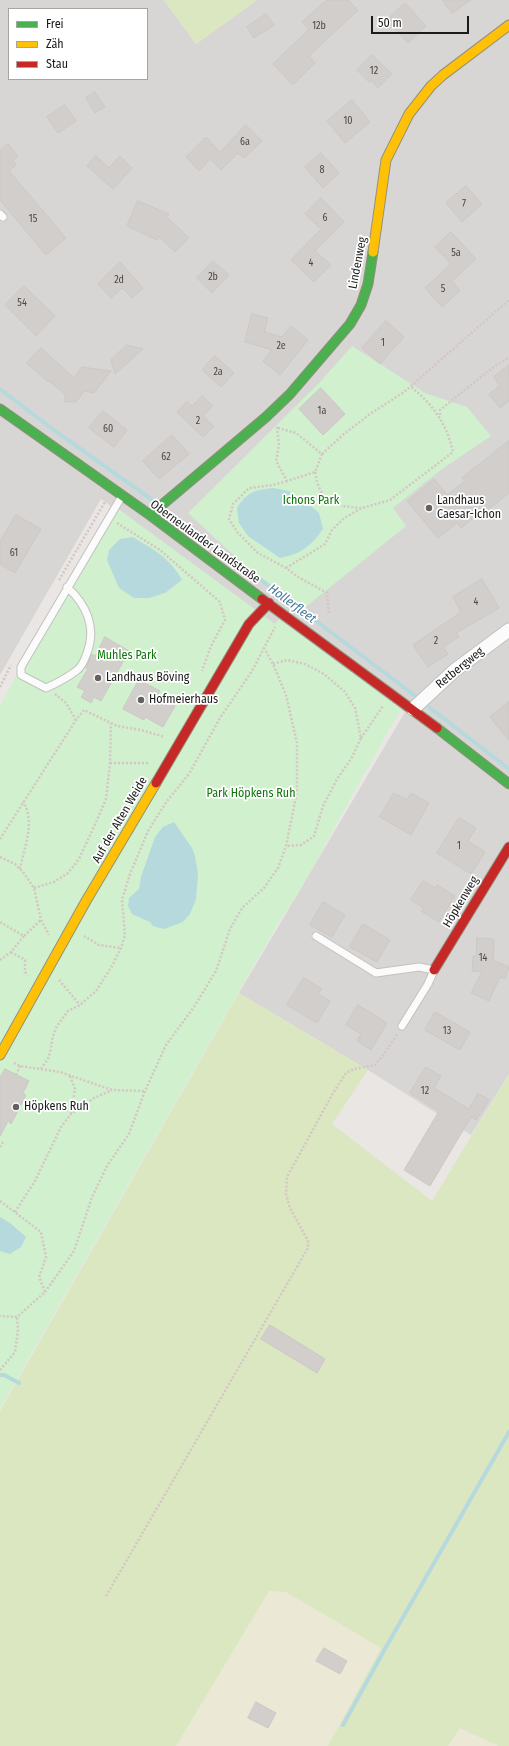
<!DOCTYPE html>
<html>
<head>
<meta charset="utf-8">
<style>
	body { margin:0 }
	#map { position:relative; width:509px; height:1746px; overflow:hidden; background:#e9e6e3; font-family:"Fira Sans Condensed",sans-serif }
	canvas { display:block }
	.legend { position:absolute; left:8px; top:8px; width:140px; height:72px; box-sizing:border-box; background:#fff; border:1px solid #a4a4a4; margin:0; padding:5px 7px; list-style:none; font-size:12px; color:#1b1b1b }
	.legend li { display:flex; align-items:center; gap:8px; height:20px }
	.legend b { width:20px; border:1px solid #a4a4a4 }
	.scale { position:absolute; left:371px; top:16px; width:98px; height:18px; box-sizing:border-box; border:2px solid #1b1b1b; border-top:0; padding-left:5px; font-size:12px; line-height:14px; white-space:nowrap; color:#1b1b1b; -webkit-text-stroke:3px #fff; paint-order:stroke }
</style>
</head>
<body>
<div id="map">
<canvas width="509" height="1746"></canvas>
<ul class="legend">
<li><b style="height:5px;background:#4caf50"></b>Frei</li>
<li><b style="height:5px;background:#ffc107"></b>Zäh</li>
<li><b style="height:5px;background:#c62828"></b>Stau</li>
</ul>
<div class="scale">50 m</div>
</div>
<script>
const c = document.querySelector('canvas').getContext('2d');
c.lineJoin = 'round';
function paint(path, color) { c.fillStyle = color; c.fill(path, 'evenodd'); }
function strokePath(path, color, width, dash) { c.strokeStyle = color; c.lineWidth = width; c.lineCap = dash ? 'butt' : 'round'; c.setLineDash(dash || []); c.stroke(path); }
function label(font, color, halo, rows, align = 'center') {
  c.font = font + ' "Fira Sans Condensed",sans-serif'; c.lineWidth = 3.5; c.setLineDash([]); c.textBaseline = 'middle'; c.strokeStyle = halo; c.fillStyle = color; for (const [text, x, y, turn = 0] of rows) {
    c.save(); c.translate(x, y); c.rotate((+turn || 0) * Math.PI / 180); c.textAlign = isNaN(turn) ? turn : align; if (halo) c.strokeText(text, 0, 0); c.fillText(text, 0, 0); c.restore();
  }
}
paint(new Path2D(`
	M0 0H164L196 44 257 0H509V1074L471 1135 368 1070 239 993 405 712 277 626 101 499 0 675ZM9 9H147V79H9Z`), '#d8d6d5');
paint(new Path2D(`
	M269 1591 286 1592 381 1648 328 1746H176Z
	M459 1728 498 1746H448Z`), '#ebe9d6');
paint(new Path2D(`
	M164 0H257L196 44Z
	M239 993 368 1070 332 1124 432 1201 509 1074V1746H498L460 1728 448 1746H328L381 1648 286 1592 269 1591 176 1746H0V1411Z`), '#dae7c1');
paint(new Path2D(`
	M352 346 425 393 467 407 491 436 442 469 393 508 406 526 297 614 188 513 320 382Z
	M113 505 275 624 279 619 401 709 353 794 298 894 280 920 0 1408V706L47 617Z`), '#d1f0ce');
paint(new Path2D(`
	M274 488 289 491 296 499 312 507 319 513 323 529C311 546 301 554 280 558L248 536 239 523 237 508C248 491 255 490 274 488Z
	M133 537C154 550 170 558 182 580L165 593 149 598H134L119 588 107 560 109 550 120 539Z
	M174 822 192 848 195 856 198 874 196 899 190 914 183 922 164 929 153 926 150 922 132 914 128 906 129 898 139 889 141 877 155 837 163 827Z
	M0 1217 10 1223 26 1237 21 1247 10 1254 0 1251Z`), '#b6d9dd');
strokePath(new Path2D(`
	M0 389 58 433 151 499
	M170 513 287 599 414 695
	M429 707 509 769
	M0 1375H4L19 1383
	M343 1725 386 1647 509 1432`), '#b6d9dd', 4);
const building = new Path2D(`
	M327 0H348L358 10 309 56 315 63 293 85 273 64 309 29 302 22Z
	M443 0H471L452 13Z
	M405 3 426 26 408 43 387 20Z
	M266 14 274 25 254 38 247 27Z
	M372 55 392 74 378 88 371 81 369 82 357 70Z
	M95 92 105 107 95 113 86 98Z
	M352 100 370 122 345 143 327 121Z
	M65 105 76 121 58 133 47 117Z
	M246 125 262 141 244 158 238 153 221 170 210 159 199 171 186 157 206 137 220 152Z
	M8 144 18 156 13 161 16 165 9 171 66 238 46 255 0 200V151Z
	M321 153 339 173 323 188 305 167Z
	M96 156 109 168 120 156 132 168 113 189 87 166Z
	M466 186 482 204 462 222 446 203Z
	M321 198 344 222 315 251 331 265 314 282 291 260 321 229 305 214Z
	M138 201 169 214 167 217 189 238 175 252 159 236 157 240 127 226Z
	M451 232 476 259 452 281 460 291 442 307 425 288 451 264 435 247Z
	M213 261 229 275 212 293 197 278Z
	M120 262 143 288 132 298 122 288 111 298 98 284Z
	M24 286 55 316 36 336 5 305Z
	M252 314 268 318 264 332 282 337 291 326 308 340 280 375 263 361 272 350 245 342Z
	M386 321 404 337 380 364 362 348Z
	M127 345 143 349 115 374 111 360Z
	M41 348 74 378 82 367 111 371 94 393 84 391 76 402H65V394L49 381 48 382 27 363Z
	M215 356 234 373 221 387 202 370Z
	M509 365V401L500 408 489 394 500 386 494 377Z
	M321 388 345 414 323 435 299 409Z
	M202 396 213 406 203 416 214 426 203 437 177 412 187 401 192 406Z
	M103 411 127 430 114 447 89 428Z
	M172 435 189 454 159 479 143 461Z
	M509 441V493L479 517 477 515 461 528 457 523 438 538 407 501 434 479 447 495 465 481 462 478Z
	M16 515 41 529 15 573 0 564V542Z
	M482 579 499 608 456 633 459 637 443 647 448 654 428 667 413 645 461 612 453 597Z
	M105 637 129 651 101 701 94 697 91 703 81 697 85 691 77 687 88 669 86 668 92 654 95 656Z
	M139 680 160 691 157 696 175 706 163 727 145 717 144 720 123 709Z
	M509 702V740L490 717Z
	M394 793 407 800 411 793 429 803 411 835 380 817Z
	M459 818 476 828 468 841 485 852 471 874 437 853Z
	M423 881 435 888 437 885 455 896 439 922 421 911 424 908 411 900Z
	M323 902 345 915 332 937 310 925Z
	M363 924 390 940 377 962 350 947Z
	M477 938 494 939 493 960 509 967 505 979 500 977 489 1001 471 993 482 972 472 971 473 956H476Z
	M304 978 322 989 318 994 330 1001 317 1023 287 1005Z
	M358 1005 387 1023 371 1050 357 1041 361 1034 346 1025Z
	M435 1012 470 1032 460 1050 425 1030Z
	M426 1067 441 1076 434 1088 469 1109 478 1093 489 1100 476 1120 471 1117 430 1186 404 1170 439 1111 410 1093Z
	M5 1069 29 1081 23 1093 26 1095 11 1124 8 1121 0 1136V1078Z
	M270 1325 325 1359 317 1373 261 1339Z
	M324 1648 347 1661 340 1674 316 1661Z
	M256 1702 276 1713 268 1728 248 1718Z`);
paint(building, '#d2cecc');
strokePath(building, '#ccc8c5', 1);
const lane = new Path2D(`
	M0 214 3 217
	M67 587C86 604 97 627 87 653 85 659 82 667 76 671 67 678 57 683 46 688L21 675V667L122 496
	M316 936 376 973 419 967 434 970 428 984 402 1026`);
const street = new Path2D(`
	M413 709 455 670 509 630`);
const fast = new Path2D(`
	M0 409 150 515 262 599
	M150 515 266 417 290 394 350 324 361 305 368 284 373 252
	M437 728 509 784`);
const slow = new Path2D(`
	M373 252 386 160 409 114 431 86 443 75 509 25
	M0 1055 86 901 156 783`);
const jam = new Path2D(`
	M262 599 437 728
	M156 783 249 624 269 603
	M434 970 509 847`);
strokePath(lane, '#c2c1bf', 9);
strokePath(street, '#c2c1bf', 15);
strokePath(fast, '#93917c', 11);
strokePath(slow, '#93917c', 11);
strokePath(jam, '#93917c', 11);
strokePath(new Path2D(`
	M440 415V410L491 369 509 357
	M277 427 279 445 276 461 287 481 315 472 322 454 296 433 278 428
	M322 454 344 434 370 414 404 392 509 300
	M315 472C320 502 333 506 361 508
	M287 481 273 485 249 488 233 504 229 519 238 533 258 553 286 568 298 577 327 593 329 613
	M117 523 160 550 220 602 225 620 211 646 202 671
	M286 568 325 544 332 530 344 518 362 508 390 500 453 452C447 424 432 403 410 386
	M59 580 105 502
	M273 664 287 660 305 664 324 674 345 692 355 708 361 738 351 759 337 779 323 806 314 836 301 845 286 846
	M0 687 11 665
	M55 694 66 703 76 720
	M361 738 383 706
	M110 763H147L149 761
	M0 839 76 720 84 710 117 726 141 730 165 737
	M0 857 15 864 23 872 34 888 41 920 49 935
	M20 869C24 848 36 821 23 802
	M34 888 54 882 68 873 79 859 97 820 106 799 110 763 111 723
	M0 922 24 936 41 920
	M84 936 99 945 121 948
	M11 952 25 960V972L28 975
	M0 960 11 952 24 936
	M59 980 80 1005
	M14 1063 20 1066 60 1072 112 1090 145 1091
	M41 1069 49 1057 53 1036 57 1026 68 1011 80 1005 96 991 112 966 121 948 125 935 122 900 130 874 148 831 167 801 189 774 220 718 252 671 275 627
	M16 1075 20 1066
	M70 1076 75 1089 71 1113
	M0 1147 3 1142
	M0 1201 41 1232 46 1257 39 1277 45 1292 17 1317 0 1316
	M15 1212 35 1181 61 1127 71 1114 94 1098 112 1090
	M45 1292 74 1251 92 1197 107 1166 129 1134 145 1091 166 1045 194 1007 216 971 230 929 242 908 264 888 278 868 286 846 297 792V743L286 695 273 664 264 648
	M0 1370 15 1352 18 1330 17 1317
	M106 1596 308 1248V1241L290 1208 286 1194 287 1177 333 1093 346 1073 354 1069 375 1065 384 1054 398 1033`), '#d5c5c4', 2.5, [2, 2]);
strokePath(lane, '#fcfbfb', 7);
strokePath(street, '#fcfbfb', 13);
strokePath(fast, '#4caf50', 9);
strokePath(slow, '#ffc107', 9);
strokePath(jam, '#c62828', 9);
for (const [x, y, r, color] of [
	[429,508,4,"#636261"],
	[98,678,4,"#636261"],
	[141,700,4,"#636261"],
	[16,1107,4,"#636261"]
]) { const dot = new Path2D(); dot.arc(x, y, r, 0, 2 * Math.PI); c.fillStyle = color; c.fill(dot); strokePath(dot, '#fff', 1.5); }
label('10px', '#494847', null, [
	["12b",319,26],
	["12",374,71],
	["10",348,121],
	["6a",245,142],
	["8",322,170],
	["7",464,204],
	["6",325,218],
	["15",33,219],
	["5a",456,253],
	["4",311,263],
	["2b",213,277],
	["2d",119,280],
	["5",443,289],
	["54",22,303],
	["1",383,343],
	["2e",281,346],
	["2a",218,372],
	["1a",322,411],
	["2",198,421],
	["60",108,429],
	["62",166,457],
	["61",14,553],
	["4",476,602],
	["2",436,641],
	["1",459,846],
	["14",483,958],
	["13",447,1031],
	["12",425,1091]
]);
label('12px', '#1b1b1b', '#fff', [
	["Lindenweg",358,263,-79],
	["Oberneulander Landstraße",205,542,36],
	["Retbergweg",460,668,-39],
	["Auf der Alten Weide",120,820,-60],
	["Höpkenweg",461,902,-59]
]);
label('12px', '#0f750c', '#fff', [
	["Ichons Park",311,501],
	["Muhles Park",127,656],
	["Park Höpkens Ruh",251,794]
]);
label('12px', '#1b1b1b', '#fff', [
	["Landhaus",437,501],
	["Caesar-Ichon",437,515],
	["Landhaus Böving",106,678],
	["Hofmeierhaus",149,700],
	["Höpkens Ruh",24,1107]
], 'left');
label('italic 13px', '#447899', '#fff', [
	["Hollerfleet",292,604,37]
]);
</script>
</body>
</html>
